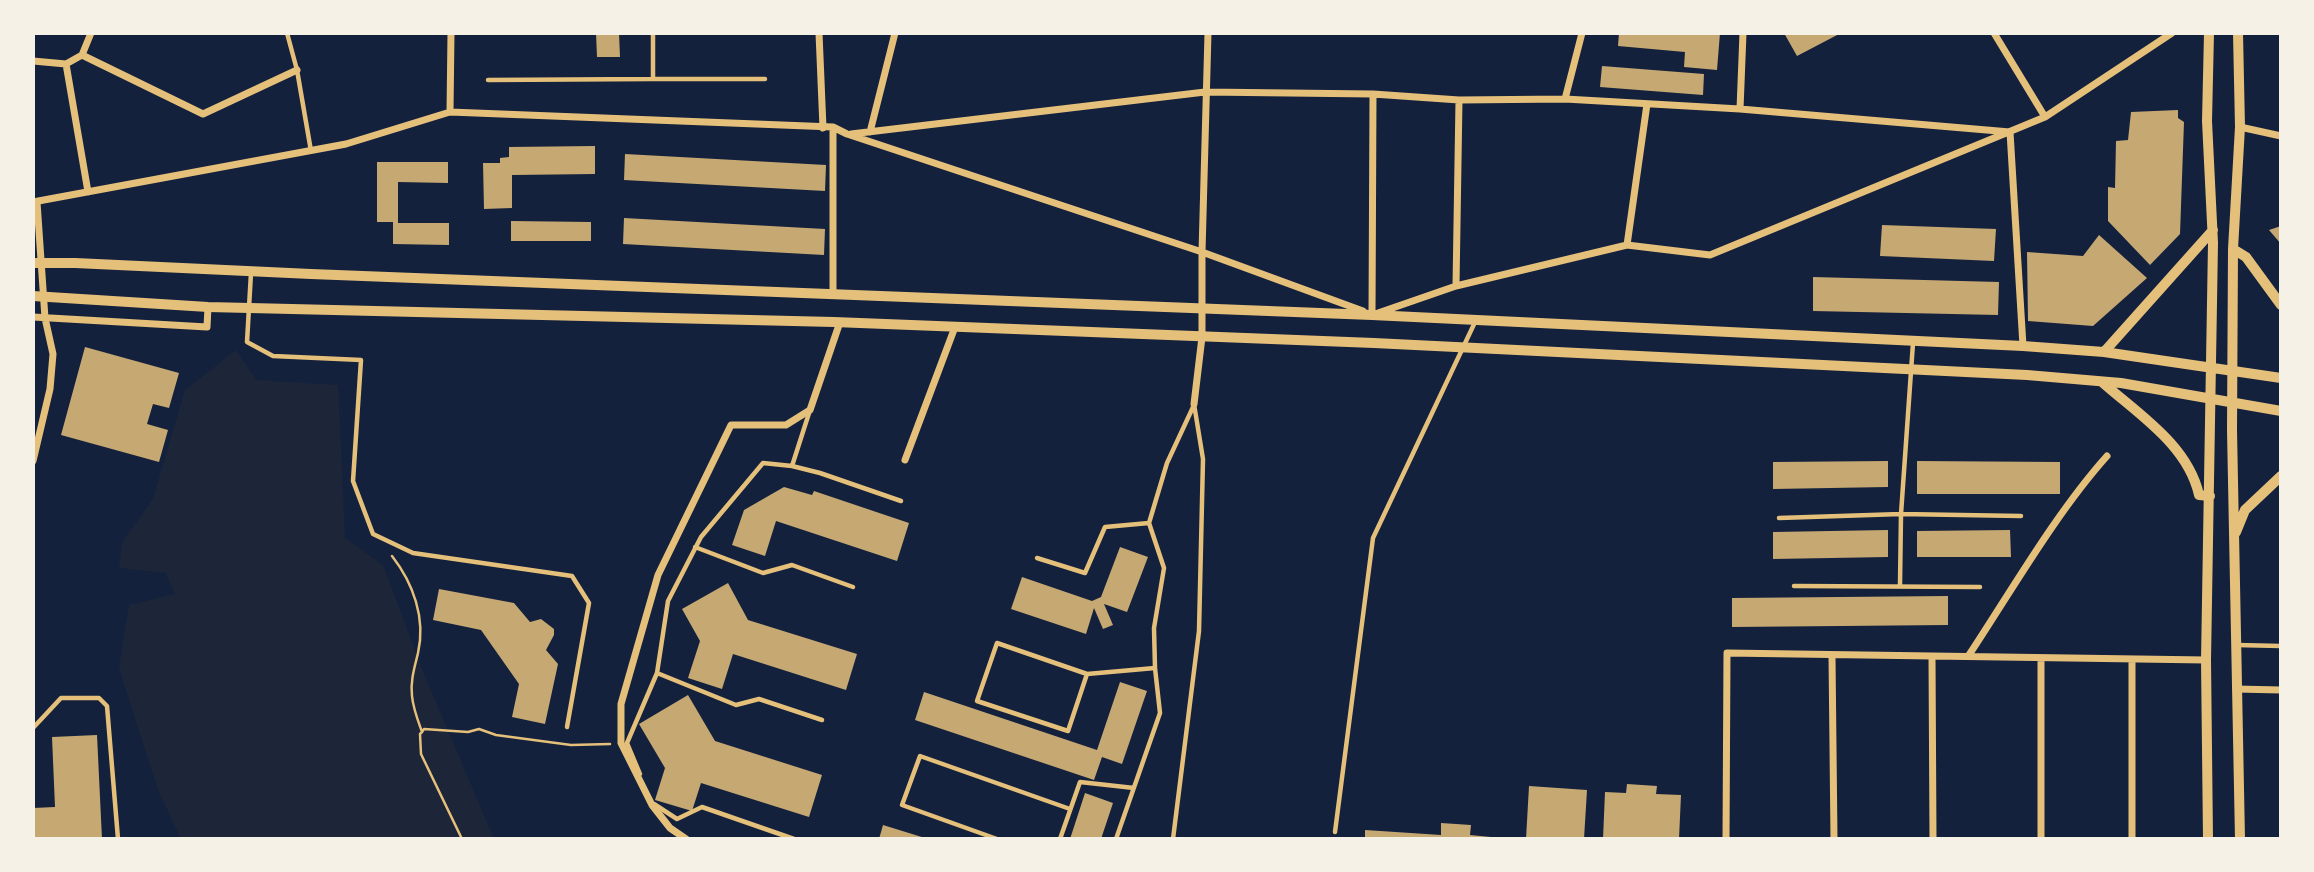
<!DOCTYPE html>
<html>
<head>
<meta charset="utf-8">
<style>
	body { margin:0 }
	#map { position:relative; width:2314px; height:872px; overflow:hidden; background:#14213d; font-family:Ubuntu,sans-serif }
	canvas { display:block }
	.frame { position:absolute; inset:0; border:35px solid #f6f1e7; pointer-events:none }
</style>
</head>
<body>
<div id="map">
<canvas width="2314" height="872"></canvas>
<div class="frame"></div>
</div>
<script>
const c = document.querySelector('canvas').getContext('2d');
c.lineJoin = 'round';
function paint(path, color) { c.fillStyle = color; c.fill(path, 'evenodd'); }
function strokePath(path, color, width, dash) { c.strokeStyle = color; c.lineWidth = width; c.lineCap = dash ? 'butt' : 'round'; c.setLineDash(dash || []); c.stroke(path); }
paint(new Path2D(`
	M236 350 256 380 338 385 345 538 383 565 424 674 494 839H181L158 790 119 668 129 605 175 594 166 573 119 568 122 542 153 499 185 390Z`), '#1d2539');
paint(new Path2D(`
	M596 33H619L620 57H597Z
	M1619 33H1720L1717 70 1684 67 1685 52 1618 46Z
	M1784 33H1841L1797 56Z
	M1602 66 1704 74 1703 95 1600 87Z
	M2178 110V118L2184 122 2180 234 2150 265 2108 221V187L2115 188 2116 141 2128 140 2131 112Z
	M595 146V174L512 175V208L484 209 483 163H500V158L509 157V147Z
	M625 154 826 165 825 191 624 180Z
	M377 162H448V183L398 182V223H449V245L393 244V222H377Z
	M624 218 825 229 824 255 623 244Z
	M511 221 591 222V241H511Z
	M1882 225 1996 229 1994 261 1880 256Z
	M2281 226V244L2269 230Z
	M2099 235 2147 278 2093 326 2028 321 2027 252 2083 256Z
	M1813 277 1999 282 1998 315 1813 311Z
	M85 347 179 373 169 408 153 404 147 424 168 430 159 462 61 435Z
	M1888 461V487L1773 489V462Z
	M1917 461 2060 462V494H1917Z
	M784 487 812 495 814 491 909 523 897 561 776 521 765 556 732 545 744 510Z
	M1888 530V557L1773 559V532Z
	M2010 530 2011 557H1917V531Z
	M1120 547 1148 557 1127 612 1104 604 1113 625 1103 629 1094 608 1086 634 1011 609 1022 577 1092 601 1101 597Z
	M728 583 748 620 857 654 846 690 733 654 722 689 688 678 700 641 682 609Z
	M439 589 514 603 530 622 541 619 554 629V635L546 650 558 664 545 724 512 717 519 684 481 630 433 620Z
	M1948 596V625L1732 627V598Z
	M1120 682 1147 691 1122 764 1102 757 1094 780 915 720 924 692 1097 750Z
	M688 695 715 741 822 775 809 817 701 783 692 811 655 800 665 768 639 724Z
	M97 735 102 839H33V808L55 807 52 737Z
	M1627 784 1657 786 1656 794 1681 795 1679 839H1603L1605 792 1626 793Z
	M1529 786 1587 790 1584 839H1526Z
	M1085 793 1113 803 1101 839H1070Z
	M1441 823 1471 825 1470 835 1491 837V839H1365V830L1441 835Z
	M883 825 925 838V839H879Z`), '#c6a872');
strokePath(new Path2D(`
	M392 556C413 583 426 618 418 653 415 666 410 681 412 696 413 708 418 721 422 732L420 734 421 754 462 839
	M422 732 424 729 468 732 479 729 496 735 571 745 610 744`), '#e5c07b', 2.5);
strokePath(new Path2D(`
	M287 33 297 70 311 151
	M653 33V79H765
	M488 80 653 79
	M251 273 247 342 273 356 361 360 353 481 373 534 413 553 572 576 589 603 567 727
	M810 410 792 466 820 473 901 501
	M1779 518 1901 514 2021 516
	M695 547 763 573 792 565 853 587
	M1037 558 1085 573 1105 527 1149 523 1167 463 1194 405
	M1900 585 1901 514 1913 343
	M1794 586 1980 587
	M2236 645 2281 646
	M657 673 736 705 759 699 822 720
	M1087 674 997 643 977 701 1068 731 1087 674 1155 668
	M33 728 61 698H99L107 706 118 839
	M640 774 627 743 657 673 668 601 701 537 763 463 792 466
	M654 804 677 819 702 807 794 839
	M1335 832 1373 538 1476 320
	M997 839 902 805 920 756 1070 809
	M1060 839 1080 782 1134 788
	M1116 839 1160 713 1155 668 1154 628 1164 568 1149 523
	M1173 839 1199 631 1203 459 1194 404`), '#e5c07b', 4.5);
strokePath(new Path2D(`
	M819 33 823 128
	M1994 33 2045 117
	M82 55 203 114 297 70
	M33 61 66 64
	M1565 99 1582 33
	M1740 109 1743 33
	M450 112 451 33
	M833 127V294
	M2240 127 2281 136
	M870 132 895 33
	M851 134 1205 92 1373 94 1459 100 1565 99 1740 109 2010 132 2023 346
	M88 192 66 64 82 55 91 33
	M33 202 346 144 450 112 833 127 847 134 1202 252 1363 311
	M1627 245 1647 104
	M1456 286 1459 100
	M1378 313 1456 286 1627 245 1710 255 2045 117 2172 33
	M1372 315 1373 94
	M33 317 207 327 208 307
	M1194 404 1202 337V252L1208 33
	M905 460 955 327
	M33 461 50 389 53 354 45 318 37 202
	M1969 655C2012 590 2056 513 2107 456
	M1832 656 1834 839
	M1932 657 1933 839
	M2041 658V839
	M2236 689 2281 690
	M686 839 670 828 652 805 621 743V704L658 575 731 425H786L810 410 840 322
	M1726 839 1727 653 2206 660
	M2132 839V659`), '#e5c07b', 7);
strokePath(new Path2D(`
	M2238 33 2240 127 2233 249 2232 430 2240 839
	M2233 249 2246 257 2281 305
	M33 263H75L311 274 1372 315 2023 346 2104 352 2281 378
	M33 296 208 307 834 322 1374 343 2027 375 2121 383 2281 411
	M2104 352 2213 230
	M2102 382C2138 414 2188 445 2199 495L2210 496
	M2236 532 2245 510 2281 476
	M2208 839 2206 660 2213 243 2207 121 2209 33`), '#e5c07b', 10);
</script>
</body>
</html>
